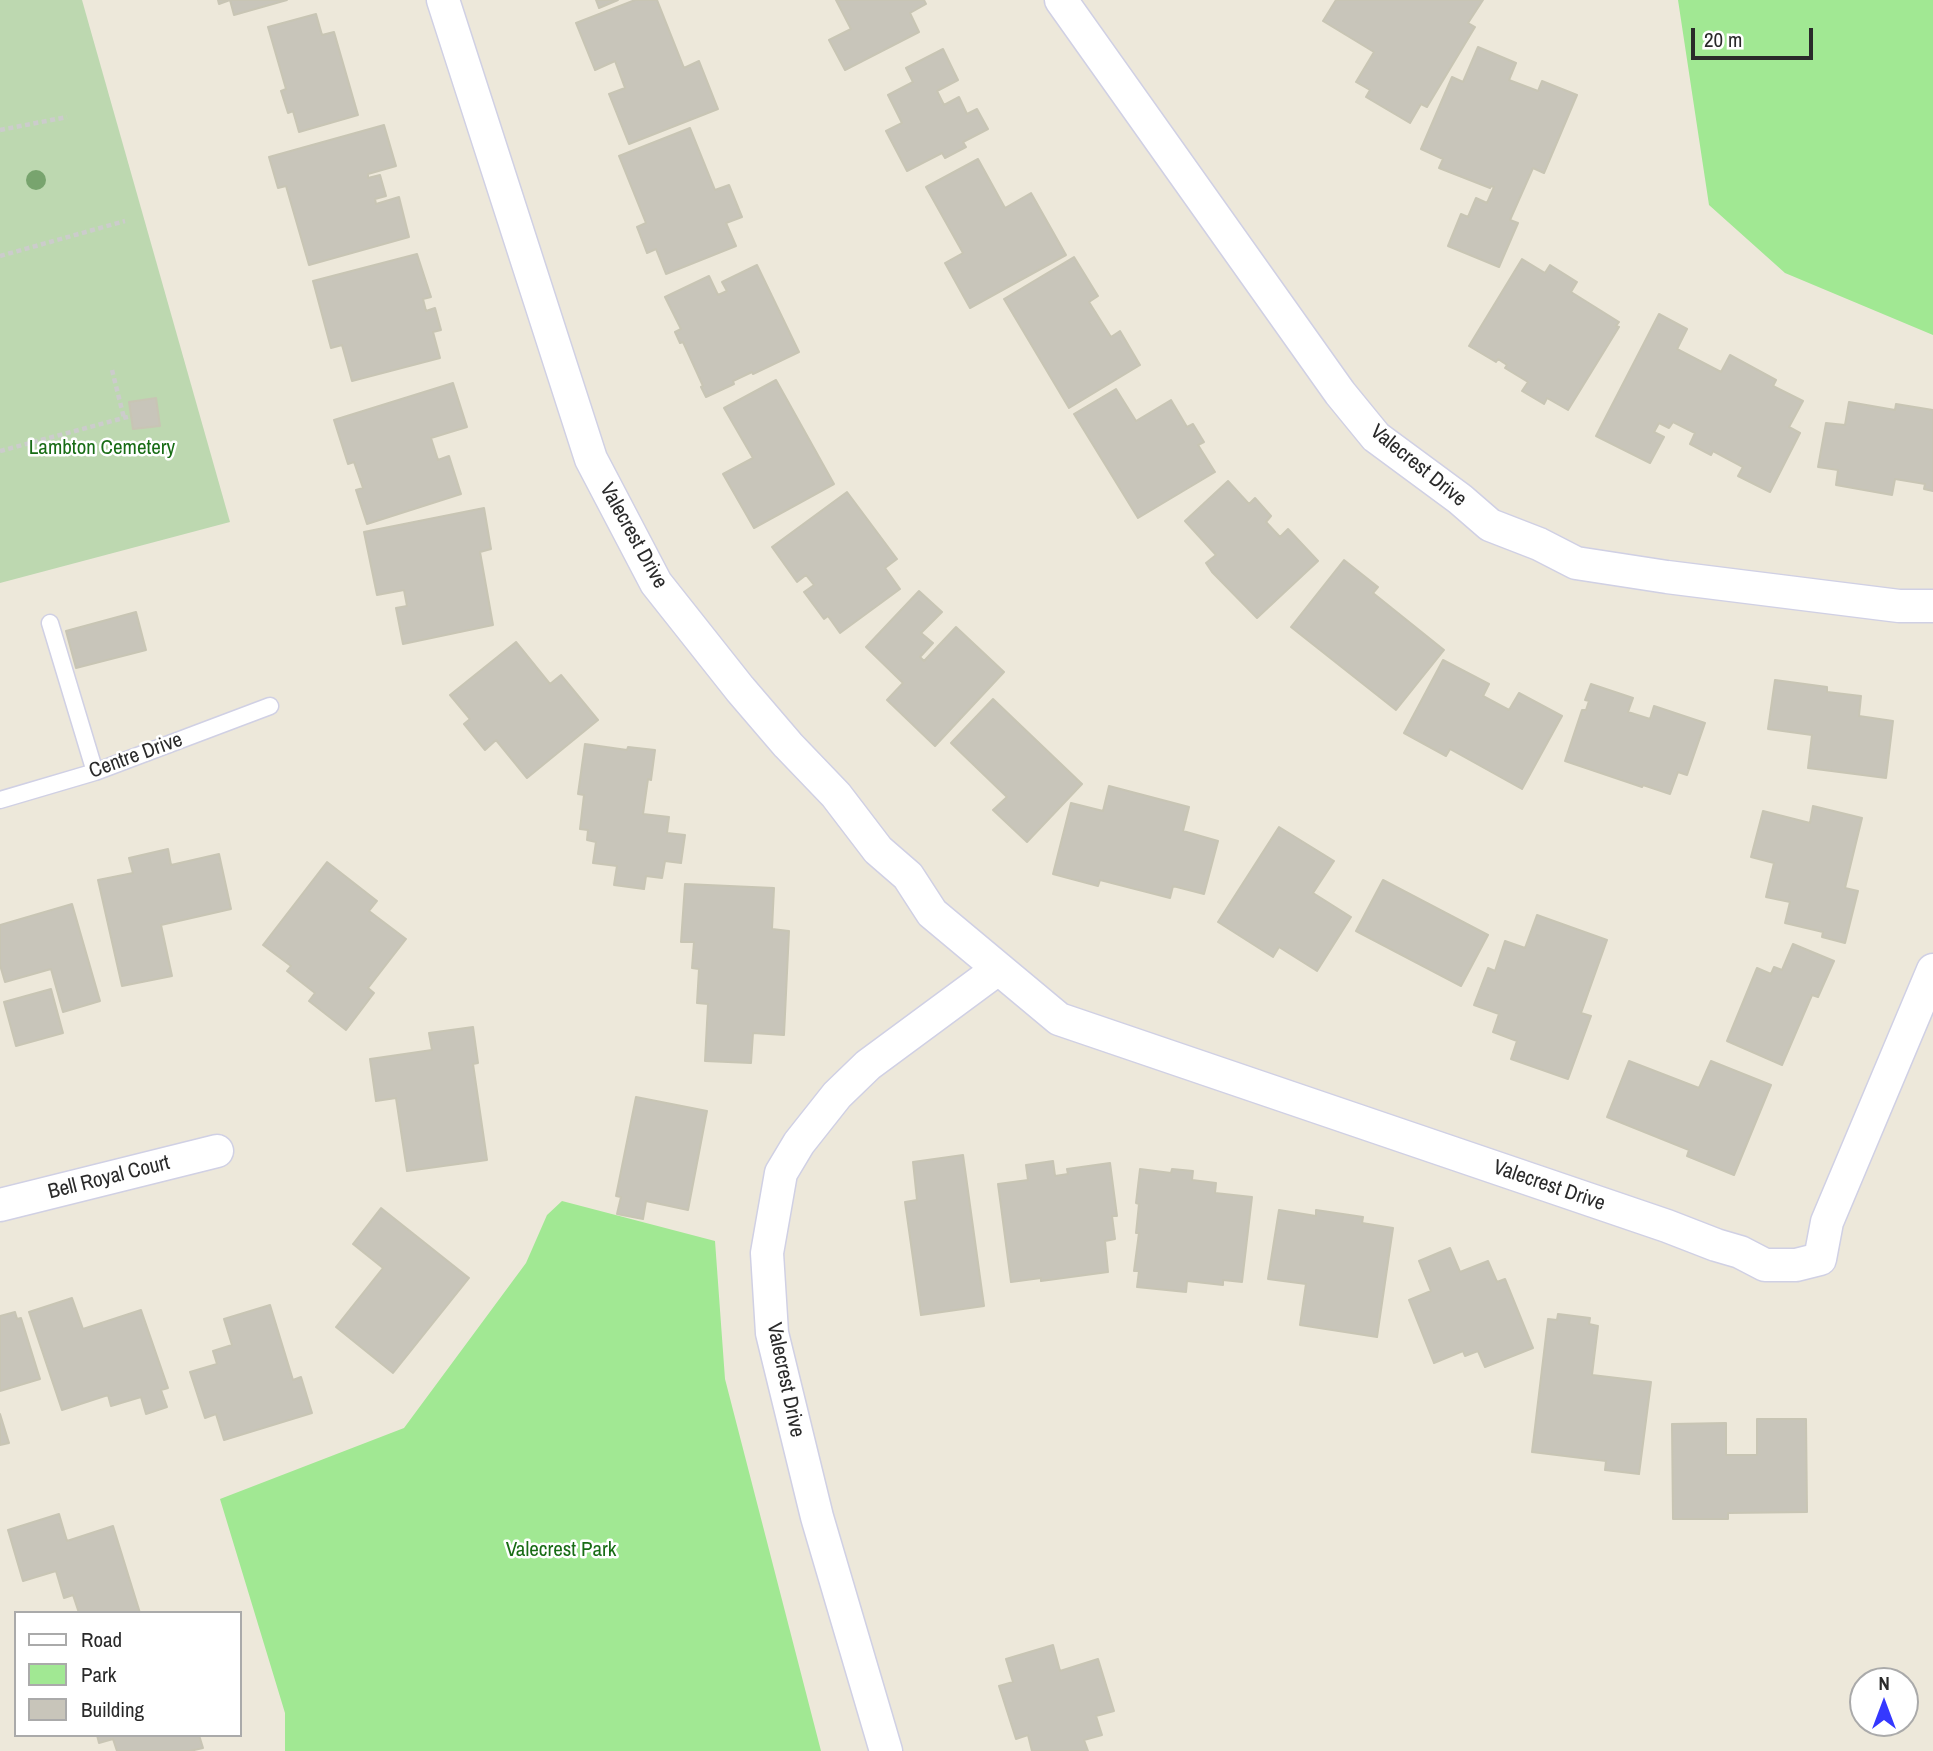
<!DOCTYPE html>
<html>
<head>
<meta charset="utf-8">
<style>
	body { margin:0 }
	#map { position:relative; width:1933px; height:1751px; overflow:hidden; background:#ede8da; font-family:"Archivo Narrow",sans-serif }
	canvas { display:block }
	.legend { position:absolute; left:14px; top:1611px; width:228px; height:126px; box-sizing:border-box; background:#fff; border:2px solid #aaa; margin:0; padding:9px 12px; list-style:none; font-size:21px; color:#2a2a2a }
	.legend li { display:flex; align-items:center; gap:14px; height:35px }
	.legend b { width:35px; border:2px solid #aaa }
	.north { position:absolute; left:1849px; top:1667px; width:70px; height:70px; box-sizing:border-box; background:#fff; border:2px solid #aaa; border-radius:50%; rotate:0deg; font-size:19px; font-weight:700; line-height:28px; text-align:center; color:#2a2a2a }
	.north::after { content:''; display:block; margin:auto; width:24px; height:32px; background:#3538ff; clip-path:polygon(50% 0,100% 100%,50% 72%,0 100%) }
	.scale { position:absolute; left:1691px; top:28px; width:122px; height:32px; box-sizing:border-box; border:4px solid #2a2a2a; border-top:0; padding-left:9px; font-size:21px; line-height:24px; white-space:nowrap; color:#2a2a2a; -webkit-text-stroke:5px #fff; paint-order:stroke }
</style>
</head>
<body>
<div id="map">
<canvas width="1933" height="1751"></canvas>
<ul class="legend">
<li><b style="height:9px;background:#fff"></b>Road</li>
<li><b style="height:19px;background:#a1e893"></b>Park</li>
<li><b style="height:19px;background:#c8c5ba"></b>Building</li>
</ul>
<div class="north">N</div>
<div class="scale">20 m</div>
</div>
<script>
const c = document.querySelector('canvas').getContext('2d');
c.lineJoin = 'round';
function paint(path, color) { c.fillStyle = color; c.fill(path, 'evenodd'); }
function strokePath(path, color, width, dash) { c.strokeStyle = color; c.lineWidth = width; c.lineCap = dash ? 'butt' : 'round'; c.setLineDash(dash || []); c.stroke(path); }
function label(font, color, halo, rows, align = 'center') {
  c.font = font + ' "Archivo Narrow",sans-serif'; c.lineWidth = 5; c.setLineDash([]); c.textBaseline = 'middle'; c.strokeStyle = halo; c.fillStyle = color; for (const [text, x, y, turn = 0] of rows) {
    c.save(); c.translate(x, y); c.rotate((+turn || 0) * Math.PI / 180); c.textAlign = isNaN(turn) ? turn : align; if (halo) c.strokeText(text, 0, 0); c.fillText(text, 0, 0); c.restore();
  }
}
paint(new Path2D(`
	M1678 0H1933V335L1785 273 1709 205Z
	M562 1201 715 1241 725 1379 821 1751H285V1713L220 1499 404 1428 526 1263 547 1215Z`), '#a1e893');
paint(new Path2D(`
	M0 0H82L230 522 0 583Z`), '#bdd8b0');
const building = new Path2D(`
	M218 0H287L234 15 230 0 219 4Z
	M596 0H618L599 8Z
	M635 0H657L684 68 699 61 718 109 629 144 609 94 625 88 615 61 595 70 576 23Z
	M836 0H924L926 4 910 13 919 32 845 70 829 40 851 29Z
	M1336 0H1483L1468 23 1475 27 1427 107 1421 104 1410 123 1366 97 1370 90 1356 82 1374 52 1323 21Z
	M316 14 322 35 334 32 358 115 299 132 293 111 288 113 281 91 286 89 268 27Z
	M1478 47 1516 63 1509 80 1538 91 1542 81 1577 95 1544 173 1533 168 1510 220 1518 223 1499 267 1448 246 1461 214 1468 217 1476 198 1487 203 1494 187 1491 186 1490 188 1439 168 1443 159 1421 149 1452 77 1463 82Z
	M943 49 958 80 937 91 944 105 959 97 967 114 977 109 988 129 963 142 966 147 945 158 942 153 907 171 886 131 902 123 888 95 913 82 906 68Z
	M384 125 396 166 368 174V178L380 175 386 196 375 199 376 204 399 197 409 237 309 265 286 186 278 188 269 157Z
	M690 128 715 190 729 185 742 217 726 223 736 246 666 274 656 249 647 253 637 227 646 223 619 156Z
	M978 159 1005 208 1031 193 1066 255 970 308 945 263 963 253 926 187Z
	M417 254 431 297 423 299 426 311 435 308 441 330 433 332 440 358 352 381 342 345 331 348 313 281Z
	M1074 257 1098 296 1089 302 1111 337 1120 331 1140 365 1069 408 1004 299Z
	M1522 259 1545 273 1550 265 1577 282 1571 292 1619 322 1616 326 1619 327 1568 410 1547 398 1544 404 1522 391 1528 382 1505 368 1507 365 1498 359 1496 362 1469 346Z
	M757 265 799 352 753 374 752 372 733 381 734 384 706 397 701 387 703 386 683 342 680 343 675 332 681 329 665 297 709 276 718 295 727 291 722 282Z
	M1659 314 1687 329 1677 349 1721 372 1730 355 1776 380 1773 386 1803 401 1789 427 1800 433 1770 492 1738 476 1743 467 1713 451 1711 455 1690 444 1695 433 1673 422 1669 428 1659 423 1654 432 1664 437 1650 463 1596 436Z
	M776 380 834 484 754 528 723 474 753 458 724 408Z
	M453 383 467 427 431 438 438 460 449 456 461 494 367 524 356 490 363 488 354 462 348 464 334 420Z
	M1116 389 1136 421 1171 400 1187 427 1193 424 1204 442 1198 445 1215 472 1138 518 1074 414Z
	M156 398 160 426 133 429 129 402Z
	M1849 402 1895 410 1896 404 1933 410V491L1924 489 1925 484 1895 479 1892 495 1836 485 1838 470 1818 467 1826 423 1845 425Z
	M1228 481 1249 504 1255 498 1271 516 1266 522 1280 537 1288 529 1318 561 1257 618 1212 572 1206 563 1216 555 1185 521Z
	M847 492 897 559 885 568 900 589 840 633 828 616 824 619 804 592 814 585 806 575 797 582 772 547Z
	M484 508 491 549 480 552 493 625 403 644 396 608 407 606 404 590 377 595 364 532Z
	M1344 560 1378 587 1373 593 1444 650 1396 710 1291 627Z
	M919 591 942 612 921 633 933 643 920 657 924 661 956 627 1004 672 935 746 887 700 903 683 866 647Z
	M136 612 146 650 76 668 66 631Z
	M516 642 550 684 561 675 598 720 527 778 496 740 485 750 464 724 470 719 450 695Z
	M1443 660 1489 684 1483 696 1509 710 1519 693 1562 716 1522 789 1450 749 1446 756 1404 733Z
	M1775 680 1827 687V692L1861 696 1859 716 1893 721 1886 778 1808 768 1812 735 1768 729Z
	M1591 684 1633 698 1628 712 1650 719 1654 706 1705 723 1687 775 1678 772 1670 794 1643 785 1642 787 1565 761 1582 710H1586L1589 701 1585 700Z
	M993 699 1082 784 1027 842 993 810 1007 797 951 743Z
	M585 744 627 750 628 747 655 750 651 780 648 779 643 814 669 817 667 833 685 835 681 863 665 861 662 878 646 876 644 889 614 885 617 866 593 863 596 842 587 840 588 830 580 829 584 795 578 794Z
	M1109 786 1189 807 1183 831 1218 841 1204 894 1173 886 1170 898 1100 880 1098 886 1053 874 1071 803 1103 811Z
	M1813 806 1862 818 1845 888 1858 891 1845 943 1822 937 1823 932 1785 923 1790 902 1766 897 1774 863 1751 857 1763 811 1810 823Z
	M1279 827 1334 861 1313 893 1351 917 1317 971 1279 947 1273 957 1218 922Z
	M168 849 171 865 219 854 231 909 161 925 172 976 122 986 98 880 133 873 129 858Z
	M327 862 377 901 369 911 406 939 368 988 374 993 346 1030 309 1001 315 993 287 971 291 966 263 945Z
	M1383 880 1488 935 1461 986 1356 931Z
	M685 884 774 888 772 929 789 931 784 1035 753 1033 751 1063 705 1061 708 1004 697 1003 699 969 692 968 694 942H681Z
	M72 904 100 1001 63 1012 51 969 5 982 0 965V925Z
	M1537 915 1607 940 1581 1013 1591 1016 1568 1079 1511 1059 1517 1041 1493 1032 1499 1014 1474 1005 1488 968 1495 971 1505 941 1525 948Z
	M1793 944 1834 961 1818 997 1812 995 1782 1065 1727 1041 1757 968 1771 974 1774 967 1782 970Z
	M51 989 63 1033 16 1046 4 1002Z
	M473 1027 478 1063 473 1064 487 1160 407 1171 396 1098 376 1101 370 1059 432 1050 429 1033Z
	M1629 1061 1699 1088 1711 1061 1771 1085 1734 1175 1687 1156 1689 1150 1607 1117Z
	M636 1097 707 1111 688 1210 646 1201 643 1219 617 1214 621 1197 616 1196Z
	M963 1155 984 1306 921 1315 905 1202 917 1200 913 1162Z
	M1053 1161 1055 1176 1068 1174 1067 1169 1110 1163 1117 1216H1112L1115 1239 1105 1241 1108 1272 1041 1281V1278L1011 1282 998 1184 1028 1180 1026 1165Z
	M1140 1169 1171 1173 1172 1169 1193 1171 1192 1180 1216 1183 1215 1193 1252 1197 1242 1282 1223 1280V1285L1187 1281 1186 1292 1137 1287 1139 1271H1134L1139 1233H1136L1139 1204 1136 1203Z
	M381 1208 469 1278 393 1373 336 1327 383 1268 353 1244Z
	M1279 1210 1316 1216V1210L1363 1217 1362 1223 1393 1228 1377 1337 1300 1325 1306 1284 1268 1279Z
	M1450 1248 1460 1272 1488 1261 1497 1282 1505 1279 1533 1348 1485 1367 1478 1351 1465 1356 1463 1351 1434 1363 1409 1300 1431 1291 1419 1261Z
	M72 1298 83 1329 141 1310 168 1388 161 1390 167 1407 146 1414 141 1397 111 1406 108 1395 62 1410 29 1312Z
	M270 1305 293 1380 301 1377 312 1413 224 1440 216 1414 205 1418 190 1372 217 1364 213 1351 232 1345 224 1319Z
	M15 1312 17 1319 21 1318 40 1379 0 1391V1316Z
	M1558 1314 1590 1318 1589 1324 1598 1326 1592 1375 1651 1382 1639 1474 1605 1470 1606 1461 1532 1452 1548 1319 1557 1320Z
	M0 1414 9 1443 0 1445Z
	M1757 1419H1806L1807 1512 1728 1513V1519H1673L1672 1424 1726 1423V1455H1757Z
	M59 1514 67 1541 113 1526 140 1613H79L73 1595 64 1598 56 1571 23 1581 8 1530Z
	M1053 1645 1060 1671 1098 1659 1114 1711 1096 1716 1102 1735 1084 1740 1088 1751H1032L1028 1735 1016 1739 999 1686 1013 1682 1006 1659Z
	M97 1735H199L203 1748 190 1751H117L113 1739 99 1743Z`);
paint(building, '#c8c5ba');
strokePath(building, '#c8c5b4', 2);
const lane = new Path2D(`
	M50 623 95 772
	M0 800 95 772 270 706`);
const street = new Path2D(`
	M443 0 591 459 656 583 740 689 788 745 836 795 878 850 908 876 932 913 1059 1019 1667 1226 1716 1245 1740 1252 1765 1265H1796L1820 1259 1827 1222 1933 970
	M1061 0 1340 393 1376 437 1460 499 1490 525 1539 544 1576 563 1667 577 1899 606H1933
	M0 1205 217 1151
	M886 1751 817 1517 772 1333 767 1253 781 1173 799 1143 837 1095 868 1065 998 969`);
strokePath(lane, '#d0d0e4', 19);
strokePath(street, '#d0d0e4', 35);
strokePath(new Path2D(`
	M0 130 67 117
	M0 256 125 221
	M112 370 124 418
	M0 451 131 416`), '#ccc', 4.5, [5, 3.5]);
strokePath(lane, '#fff', 16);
strokePath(street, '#fff', 32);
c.fillStyle = '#78a46e';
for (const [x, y] of [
	[36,180]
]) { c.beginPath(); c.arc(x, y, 10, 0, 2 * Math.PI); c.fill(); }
label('21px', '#186c15', '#fff', [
	["Lambton Cemetery",102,448],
	["Valecrest Park",561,1550]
]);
label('21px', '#2a2a2a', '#fff', [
	["Valecrest Drive",1418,466,39],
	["Valecrest Drive",633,536,61],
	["Centre Drive",136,756,-20],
	["Bell Royal Court",109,1178,-14],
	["Valecrest Drive",1549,1186,19],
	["Valecrest Drive",785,1380,78]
]);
</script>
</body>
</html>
